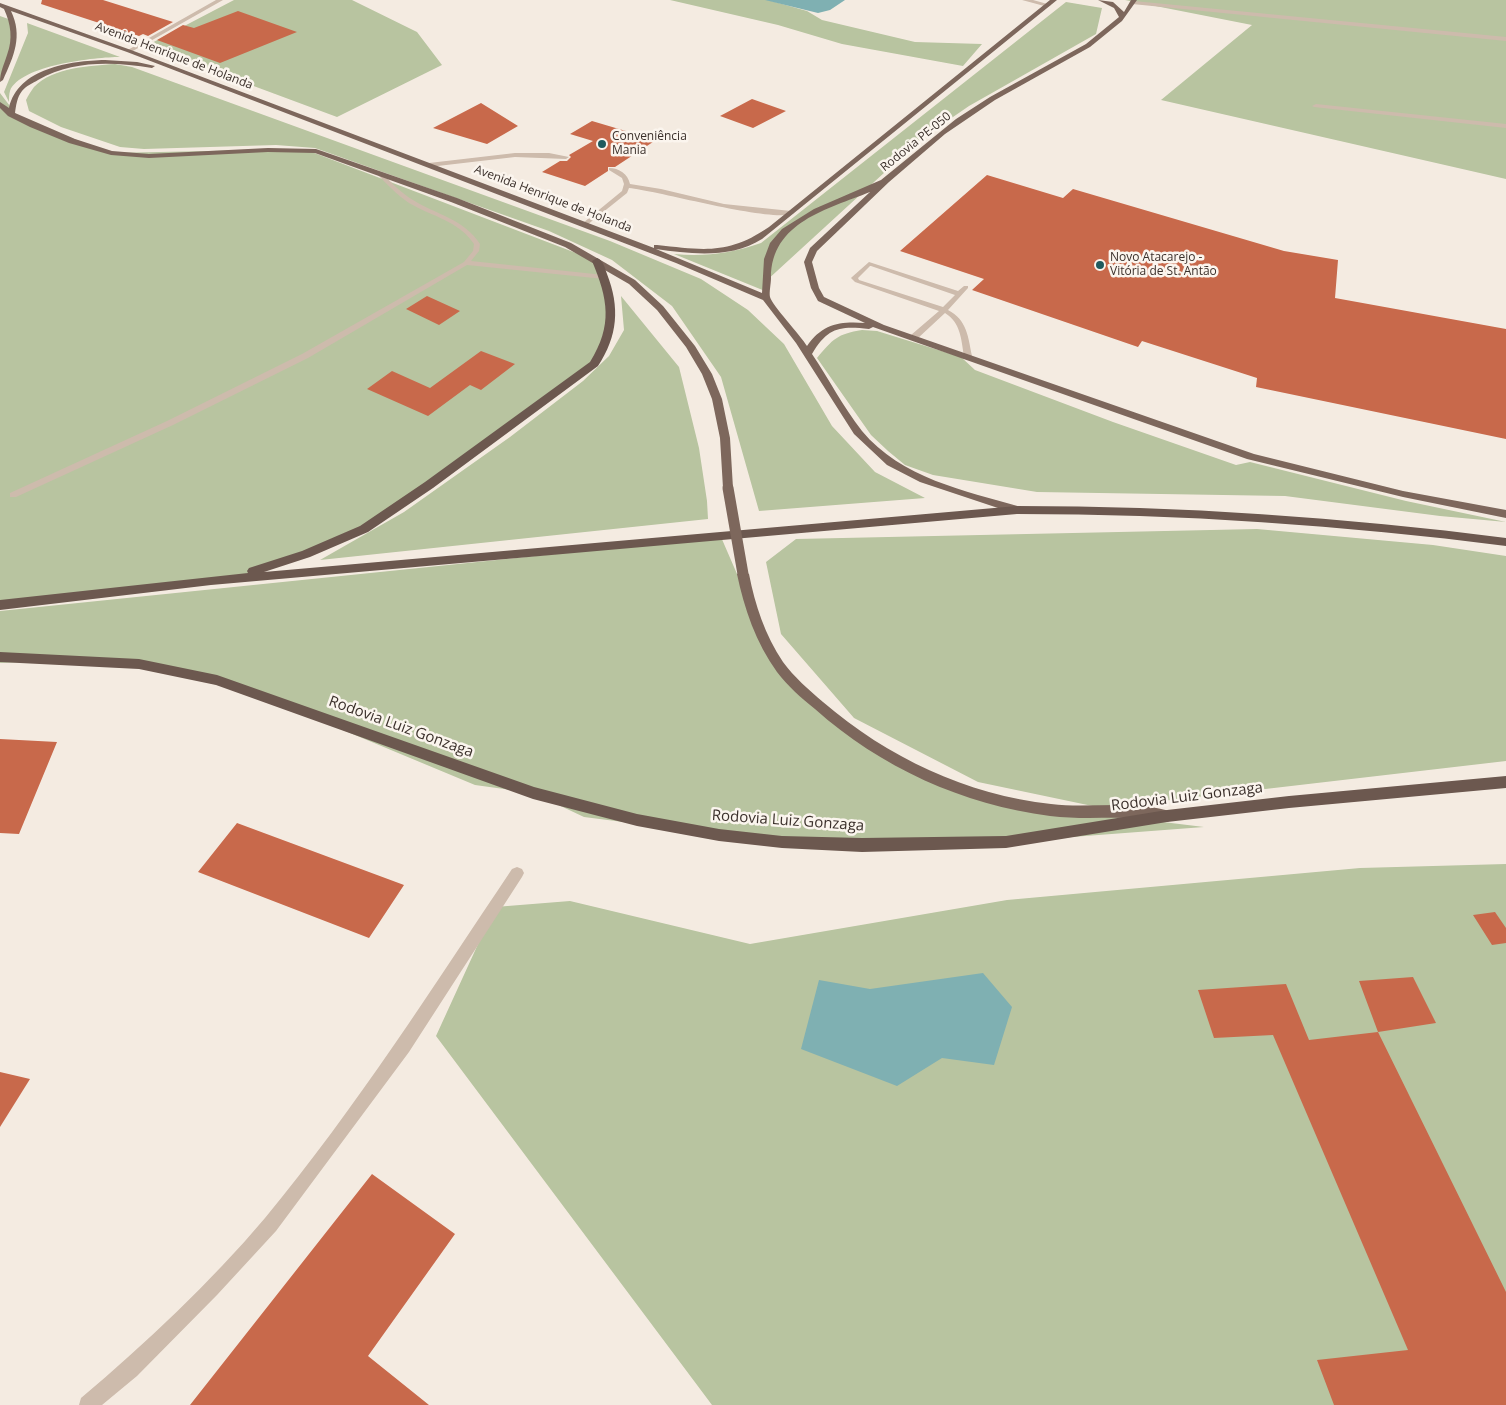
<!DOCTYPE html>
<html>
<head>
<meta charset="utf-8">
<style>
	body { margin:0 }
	canvas { display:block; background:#f4ebe1 }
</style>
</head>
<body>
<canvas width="1506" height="1405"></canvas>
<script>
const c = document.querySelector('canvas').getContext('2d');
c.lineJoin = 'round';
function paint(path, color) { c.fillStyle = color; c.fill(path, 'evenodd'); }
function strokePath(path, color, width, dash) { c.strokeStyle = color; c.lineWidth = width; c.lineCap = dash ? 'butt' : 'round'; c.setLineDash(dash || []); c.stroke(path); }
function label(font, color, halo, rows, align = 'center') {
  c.font = font + ' "Open Sans",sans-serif'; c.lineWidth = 5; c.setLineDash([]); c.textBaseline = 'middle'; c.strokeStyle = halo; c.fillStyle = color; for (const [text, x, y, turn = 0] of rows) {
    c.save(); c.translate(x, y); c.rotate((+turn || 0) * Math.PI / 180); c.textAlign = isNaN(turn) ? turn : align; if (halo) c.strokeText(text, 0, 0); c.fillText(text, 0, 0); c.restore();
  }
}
paint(new Path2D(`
	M234 0H352L417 32 442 65 337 117 146 46Z
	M670 0H768L807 11 822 20 915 42 982 44 963 66 842 44 778 25Z
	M1125 0H1506V179L1161 100 1252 25Z
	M1066 2 1102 8 1096 34 969 106 921 139 765 282V291L674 254C705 257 732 253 761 243Z
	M0 16 14 21 7 63 0 82Z
	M27 23 120 57C96 57 20 65 10 91 9 94 9 99 9 102L4 92 28 33Z
	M115 64 132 67 610 241 701 279 748 310 784 344 832 426 875 472 925 498 759 511 721 377 672 306 612 260 549 231 315 148 276 145 144 149 120 147 61 127 29 111 26 100C28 96 31 91 34 87 54 67 89 66 115 64Z
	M0 93 19 118 111 153 304 149 597 261 612 307 594 364 380 518 270 567 242 575 0 601Z
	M621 296 679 367 699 448 707 501 708 519 320 560 404 512 510 437 583 381 609 356 624 330Z
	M862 330 877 331 961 357 975 370 1113 422 1236 465 1250 462 1406 501 1506 522 1440 516 1285 496 1037 492 933 475 905 465 888 451 871 435 817 358C833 339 837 334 862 330Z
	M1257 529 1433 545 1506 556V761L1102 808 978 782 854 718 781 634 766 562 796 539Z
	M721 537 766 641 779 666 822 709 917 771 1015 804 1204 827 1006 842 796 844 584 817 533 793 475 785 266 698 139 664 71 660 0 663V611Z
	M1506 864V1405H712L436 1036 495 907 570 901 750 944 1007 900 1360 868Z`), '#b8c4a0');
paint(new Path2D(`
	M765 0H845L830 10 818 13Z
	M983 973 1012 1007 994 1065 942 1058 897 1086 801 1049 819 980 870 989Z`), '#7fb0b2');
paint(new Path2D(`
	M42 0H103L173 22 148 36 143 34 139 36 41 4Z
	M238 11 297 32 220 63 157 40 183 25 194 28Z
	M752 99 786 111 753 128 720 116Z
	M481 103 518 126 487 144 433 128Z
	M592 121 656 140 615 167H608V171L585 186 542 172 560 161H567L571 157 569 155 593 141 570 134Z
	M987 175 1063 198 1073 189 1284 251 1338 260 1335 298 1506 329V439L1256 387 1257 378 1142 341 1138 347 972 290 984 279 900 251Z
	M427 296 460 311 439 325 406 309Z
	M481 351 515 364 481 390 470 385 428 416 367 389 392 371 430 388Z
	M0 739 57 742 19 834 0 833Z
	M237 823 404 885 369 938 198 872Z
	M1495 912 1506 928V943L1492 945 1473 915Z
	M1413 977 1436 1023 1378 1032 1359 981Z
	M1286 984 1309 1040 1378 1032 1506 1292V1405H1334L1317 1360 1408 1350 1273 1035 1214 1038 1198 990Z
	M0 1072 30 1079 0 1127Z
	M372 1174 455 1234 368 1356 429 1405H190Z`), '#c8694b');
paint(new Path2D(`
	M515 153H549L569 157 566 159 515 157 429 167 426 165 429 163Z
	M609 168C619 168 628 174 630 184L661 189 724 204 791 211 794 213C776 224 659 191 629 188L627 193 587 225H583V223L622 191 624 184 622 178 609 170Z
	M377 172H381C391 182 401 193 413 200 437 215 464 219 480 244L479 251 471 261 604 275 607 277 604 279 467 265 308 358 173 425 16 497H10V493L167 421 302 354 464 262 473 251 474 244C459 221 431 216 409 203 397 195 387 184 377 174Z
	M869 262 958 291 964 286H968V288L948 310C967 320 968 336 972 356L971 358H968L964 356C961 339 961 323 945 313L917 339H911V335L939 311 855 282 851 278 852 277ZM870 266H871L955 295 943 307 859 280 858 278Z`), '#cdbbac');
paint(new Path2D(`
	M216 0H223L131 52 126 51Z
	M1022 0H1033L1051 5 1048 7Z
	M1134 1 1506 37V41L1132 4Z
	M1316 104 1506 124V128L1314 107 1312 106Z
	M517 867 522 869 524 873 522 877 409 1052 276 1231 217 1295 137 1376 102 1405H79L81 1398C146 1343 210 1283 265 1218 356 1108 433 987 512 869Z`), '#cdbbac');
paint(new Path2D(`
	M1050 0H1057L762 239C730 259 691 254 656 249L762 293 764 259 770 243 782 229 814 209 881 180 956 119 990 97 1086 44 1119 17 1114 8 1098 0 1113 2 1124 12 1131 0H1137L1122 21 1090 47 995 100 945 134 889 182 817 251 812 262 819 288 824 297 884 325 1254 454 1403 491 1506 510V518L1403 497 1247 459 873 327 869 329C840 326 828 327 812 354 829 379 843 407 862 431 901 478 965 491 1021 507L1022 510 1021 513H1013L920 482 887 465 854 434 796 343 763 300 676 263 127 52 11 11C23 36 14 56 3 80L0 82C0 72 4 65 7 55 13 39 11 24 4 9L0 7V3L131 50 654 248V245H657C704 250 728 255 769 227ZM870 192 810 248 804 262 811 288 818 301 865 323C840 321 822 324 807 346 801 336 772 305 770 297 769 292 771 284 771 278 771 222 828 209 870 192Z
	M105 60 137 62 155 66 152 68C114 62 73 60 38 80 33 83 26 86 22 91 17 97 16 106 15 113L75 139 112 151 149 154 268 148 316 149 457 198 571 243 635 280 663 306 695 346 712 374 722 399 730 438 733 488 732 490H724L723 488 720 438 712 399 702 374 686 347 657 310 629 284 565 247 451 202 315 153 268 152 149 158 111 155 69 143 30 127 8 116 0 108V102L9 108C18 68 70 61 105 60Z
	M743 570 749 574C755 605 765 635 783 662 794 677 809 690 823 702 887 757 967 795 1051 804 1091 809 1134 799 1172 812L1174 816 1172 820 1167 822C1128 814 1089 821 1050 816 963 805 880 767 815 709 801 698 788 686 777 672 756 643 744 608 737 574Z`), '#7d675c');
paint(new Path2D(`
	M597 258C603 260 605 268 607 274 620 307 618 336 598 366L433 488 368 532 310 557 264 572 1017 506C1181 506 1343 517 1506 538V546C1343 525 1181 514 1017 514L211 585 0 610V600L248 573 247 571 249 568 302 551 360 526 425 482 590 362C613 325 608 299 592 261Z
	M0 652 139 659 217 675 534 787 637 814 719 829 782 836 862 838 1006 836 1167 810 1289 796 1506 776V788L1289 808 1167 822 1006 848 862 852 782 848 719 841 637 826 533 799 216 685 139 669 0 662Z`), '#6c584f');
strokePath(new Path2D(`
	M728 488 743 574`), '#7d675c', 11);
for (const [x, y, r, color] of [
	[602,144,5,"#1f5a5e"],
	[1100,265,5,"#1f5a5e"]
]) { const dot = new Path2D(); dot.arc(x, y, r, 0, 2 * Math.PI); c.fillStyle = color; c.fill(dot); strokePath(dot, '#fbf5ee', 2); }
label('12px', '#3b302b', '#fbf5ee', [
	["Avenida Henrique de Holanda",174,56,21],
	["Rodovia PE-050",916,142,-39],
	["Avenida Henrique de Holanda",553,199,21]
]);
label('12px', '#3b302b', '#fbf5ee', [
	["Conveniência",612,137],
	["Mania",612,151],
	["Novo Atacarejo -",1110,258],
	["Vitória de St. Antão",1110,272]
], 'left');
label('15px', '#3b302b', '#fbf5ee', [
	["Rodovia Luiz Gonzaga",401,727,20],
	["Rodovia Luiz Gonzaga",1187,797,-7],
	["Rodovia Luiz Gonzaga",788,821,4]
]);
</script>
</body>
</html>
